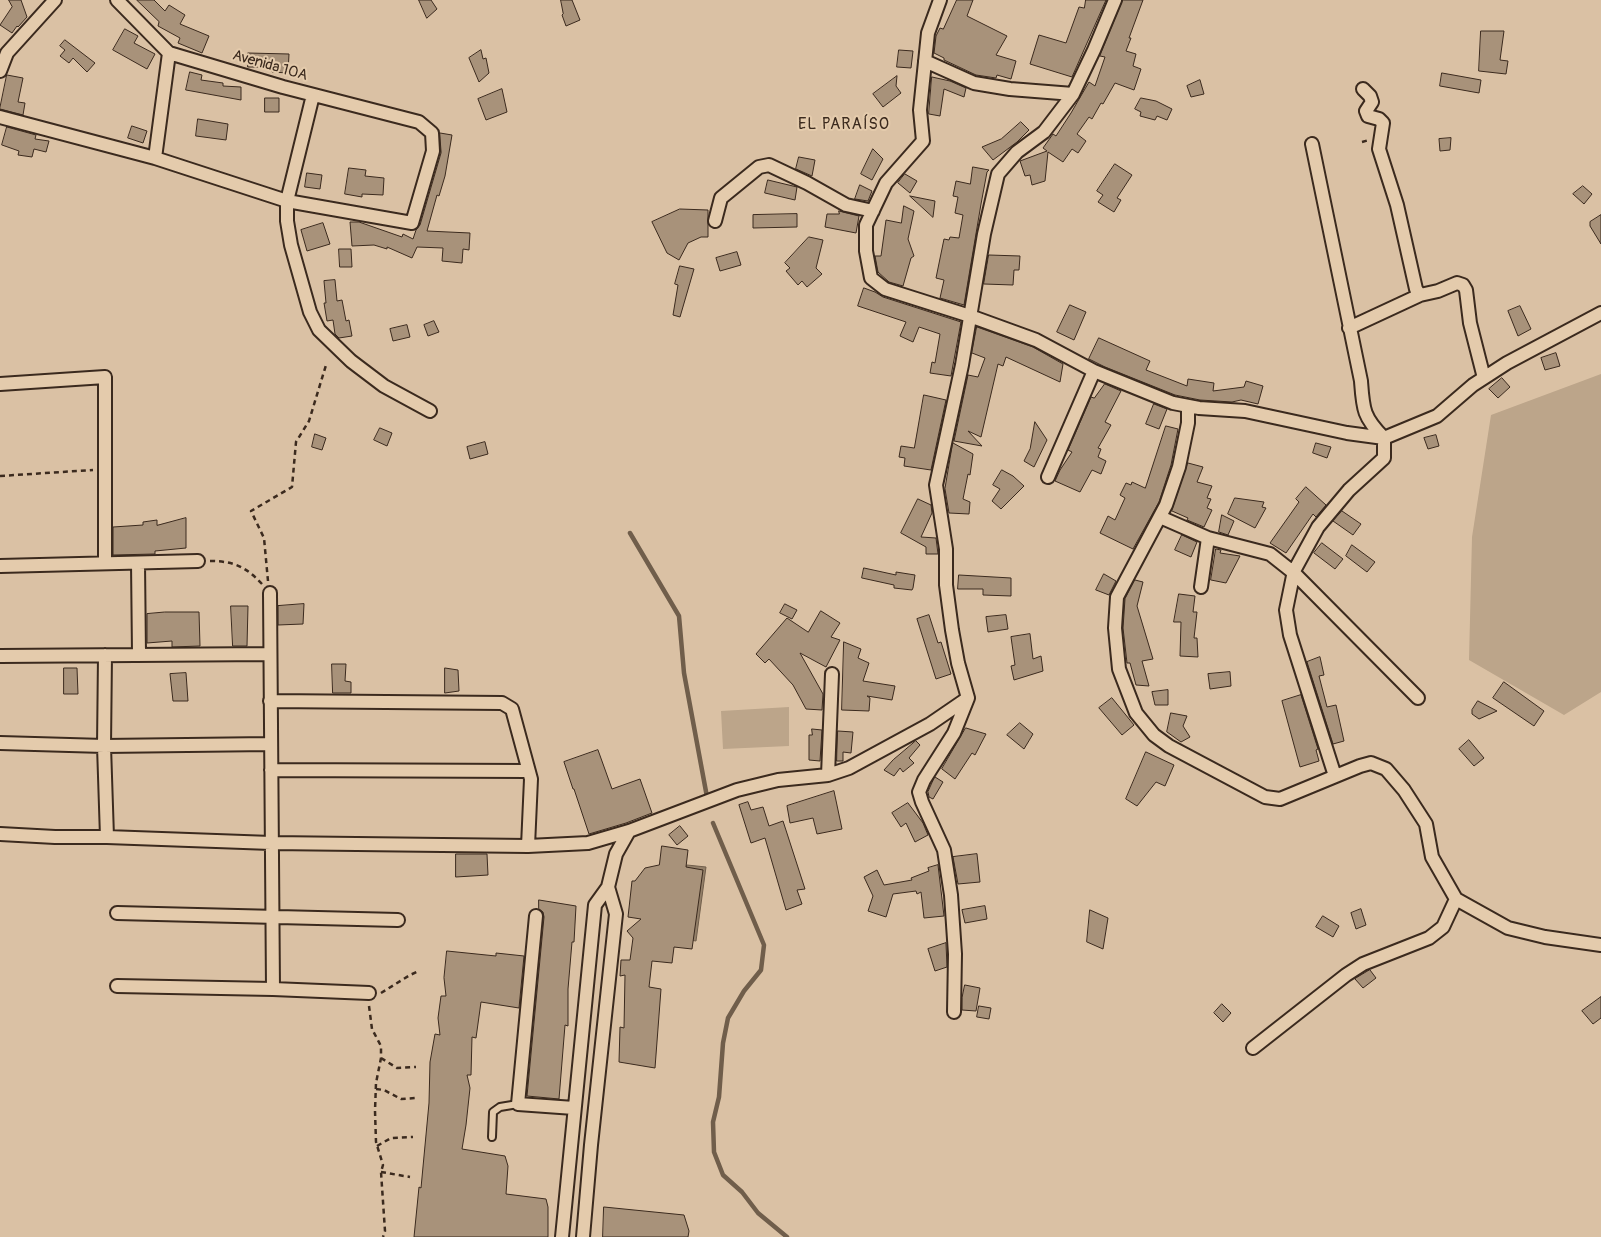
<!DOCTYPE html>
<html>
<head>
<meta charset="utf-8">
<style>
	body { margin:0 }
	canvas { display:block; background:#dac1a4 }
</style>
</head>
<body>
<canvas width="1601" height="1237"></canvas>
<script>
const c = document.querySelector('canvas').getContext('2d');
c.lineJoin = 'round';
function paint(path, color) { c.fillStyle = color; c.fill(path, 'evenodd'); }
function strokePath(path, color, width, dash) { c.strokeStyle = color; c.lineWidth = width; c.lineCap = dash ? 'butt' : 'round'; c.setLineDash(dash || []); c.stroke(path); }
function label(font, color, halo, rows, align = 'center') {
  c.font = font + ' Pangolin,sans-serif'; c.lineWidth = 4; c.setLineDash([]); c.textBaseline = 'middle'; c.strokeStyle = halo; c.fillStyle = color; for (const [text, x, y, turn = 0] of rows) {
    c.save(); c.translate(x, y); c.rotate((+turn || 0) * Math.PI / 180); c.textAlign = isNaN(turn) ? turn : align; if (halo) c.strokeText(text, 0, 0); c.fillText(text, 0, 0); c.restore();
  }
}
paint(new Path2D(`
	M1601 374V692L1564 715 1469 660 1472 537 1491 415Z
	M789 707V746L723 749 721 711Z`), '#bca58a');
const water = new Path2D(`
	M687 865 706 867 696 941 678 938Z`);
paint(water, '#948069');
strokePath(water, '#705e4b', 1);
strokePath(new Path2D(`
	M630 533 679 616 684 673 707 797
	M713 823 764 945 761 970 744 991 728 1018 723 1043 719 1097 713 1122 714 1152 723 1175 742 1192 758 1213 787 1237`), '#705e4b', 4.5);
const building = new Path2D(`
	M9 0H21L27 17 18 27 17 26 12 33 0 25 12 7Z
	M137 0H154L165 11 169 5 185 15 180 24 209 36 202 53 178 43 180 38 158 26 159 22Z
	M419 0H431L437 9 427 18Z
	M561 0H572L580 20 566 26 562 15 563 14Z
	M957 0H973L967 16 1007 36 996 55 1016 61 1011 79 997 75 996 78 976 75 944 60V58L934 53 936 36 940 28 943 29Z
	M1086 0H1106L1072 77 1030 64 1039 35 1066 43 1079 7 1084 8Z
	M1123 0H1143L1129 38H1131L1126 51 1136 54 1133 66 1141 69 1134 90 1115 83 1103 104 1101 103 1092 119 1089 117 1077 134 1086 141 1078 153 1072 149 1063 162 1048 152 1045 181 1032 185 1030 175 1025 176 1020 161 1047 151 1043 148 1053 134 1056 136 1071 113 1089 82 1095 86 1105 57 1100 56Z
	M125 29 138 36 134 43 155 54 147 69 113 50Z
	M1481 31H1504L1500 60 1508 61 1506 74 1479 71Z
	M65 40 95 63 87 72 73 58 69 63 60 56 65 50 60 46Z
	M481 50 483 59 486 58 489 73 479 82 469 58Z
	M899 50 913 51 911 68 897 67Z
	M248 53 289 54 288 73 272 72 273 67H248Z
	M190 72 202 75 201 80 223 83V86L241 87V100L186 90Z
	M1442 73 1481 80 1479 93 1440 86Z
	M7 75 23 78 18 102 25 103 23 115 0 109Z
	M897 76 896 86 901 93 883 107 873 94Z
	M932 77 950 81 966 88 964 97 944 89 940 116 929 114Z
	M1200 80 1204 94 1191 97 1187 86Z
	M502 89 507 112 486 120 478 99Z
	M265 98H279V112H265Z
	M1141 98 1156 101 1172 109 1167 120 1157 116 1155 120 1140 116 1141 112 1135 109Z
	M198 119 228 124 226 140 196 136Z
	M1021 122 1029 130 1017 142 993 160 982 147 1001 139Z
	M132 126 147 131 143 143 128 138Z
	M7 127 36 135 35 139 49 141 46 152 34 149 32 157 18 155 19 151 2 145Z
	M440 133 452 135 445 176 439 196 437 195 427 231 470 233 469 250 463 249 462 263 442 261 443 248 417 247 412 258 387 247V249L374 245 352 246 350 222H359L402 237 403 234 413 239 416 230 420 225 441 153Z
	M1451 138 1450 150 1440 151 1439 139Z
	M873 149 883 159 872 180 861 174Z
	M799 157 815 160 812 176 796 169Z
	M1115 164 1132 175 1117 198 1121 200 1114 212 1098 202 1103 195 1097 191Z
	M973 167 989 170 987 172 981 204 964 305 940 298 944 280 936 278 944 239 949 240 950 237 959 238 963 215 955 213 958 197 953 196 956 181 970 184Z
	M349 168 366 170 365 176 384 178 383 195 362 194V197L345 194Z
	M307 173 322 175 320 189 305 187Z
	M905 174 917 181 910 193 898 183Z
	M768 180 797 187 795 200 765 193Z
	M860 185 872 191 868 201 855 199Z
	M1583 186 1592 194 1584 204 1573 194Z
	M910 196 935 201 933 217Z
	M904 206 914 211 908 239 914 256 911 258 903 286 889 282 878 272 875 256H881L886 220 901 223Z
	M680 209 708 210V237H701L688 243 679 260 667 253 652 222Z
	M839 211 859 216 856 233 825 227 827 214H839Z
	M797 214V227L753 228V215Z
	M1601 215V244L1590 226V222Z
	M323 223 330 244 307 251 301 230Z
	M809 237 823 240 816 268 822 274 807 287 802 281 798 285 786 271 790 268 785 263Z
	M339 249H351L352 267H340Z
	M737 252 741 265 720 271 716 258Z
	M989 255 1020 256 1019 270H1014L1013 285 984 284Z
	M680 266 694 269 680 317 673 315 678 285 675 284Z
	M335 280 337 301 342 300 346 321 349 320 352 336 339 338 335 334 333 320 327 321 324 303H326L324 281Z
	M864 288 875 292 883 297 961 322 951 376 930 373 932 362 935 363 940 334 919 327 913 342 900 336 906 322 858 306Z
	M1070 305 1086 312 1074 340 1057 332Z
	M1520 306 1531 329 1518 336 1508 311Z
	M434 321 439 332 428 336 424 325Z
	M407 325 410 337 393 341 390 329Z
	M977 327 1033 347 1063 364 1060 382 1006 357 1003 366 998 364 981 437 968 431 982 446 954 441 968 375 978 377 985 358 972 353Z
	M1099 338 1150 361 1146 370 1187 386 1188 379 1214 383 1213 391 1244 387 1246 381 1263 386 1258 404 1241 400 1232 402 1200 400 1175 395 1105 367 1089 359Z
	M1556 353 1560 366 1545 370 1541 358Z
	M1502 378 1510 387 1498 398 1489 389Z
	M1105 384 1121 391 1105 422 1111 425 1098 448 1101 449 1098 457 1106 461 1101 474 1092 470 1080 492 1055 481 1060 470 1072 452 1068 450 1091 397 1094 398Z
	M924 395 946 400 931 470 904 466 905 458 899 457 901 446 914 448Z
	M1154 404 1167 409 1159 429 1146 424Z
	M1035 422 1047 440 1034 467 1024 461 1030 449Z
	M1166 426 1178 429 1171 465 1159 502 1133 549 1100 533 1108 516 1115 520 1125 498 1120 495 1126 483 1131 485 1132 482 1145 488Z
	M380 428 392 433 387 446 374 440Z
	M315 434 326 438 322 450 312 447Z
	M1436 435 1439 446 1428 449 1424 438Z
	M485 442 488 454 470 459 467 447Z
	M953 443 973 454 970 475 968 474 963 499 970 502 969 514 949 513 945 489Z
	M1316 443 1331 447 1327 458 1313 453Z
	M1188 463 1203 467 1197 482 1212 486 1207 498 1211 499 1207 508 1212 510 1204 527 1187 520 1188 518 1172 511Z
	M1002 470 1013 476 1024 486 1001 509 992 501 1000 489 993 485Z
	M1306 487 1326 505 1316 517 1313 514 1286 553 1270 543 1299 502 1296 499Z
	M1235 498 1264 502 1262 507 1266 508 1255 528 1228 514Z
	M918 499 931 505 932 513 921 537 936 538 938 554H926V547L901 533Z
	M1342 511 1361 524 1353 535 1333 521Z
	M1222 515 1234 521 1228 535 1219 532Z
	M186 518V548L155 551V554L113 555V527L143 525V522L157 520V525Z
	M1182 535 1197 542 1191 557 1175 550Z
	M1322 543 1343 559 1335 569 1314 553Z
	M1352 545 1375 562 1367 572 1346 556Z
	M1216 549 1221 550 1220 553 1240 556 1226 583 1211 580Z
	M864 568 896 575V572L915 575 913 588 912 590 894 588V585L862 578Z
	M1104 574 1116 581 1109 595 1096 590Z
	M959 575 1011 578V596L983 595V589H958Z
	M1135 580 1143 582 1137 606 1153 659 1142 661 1149 686 1136 685 1130 663H1127L1123 628 1125 599Z
	M1179 594 1195 596 1193 612H1197L1194 638H1197L1198 657 1180 656 1181 622H1174Z
	M304 604 303 624 278 625V606Z
	M785 604 797 610 792 619 780 613Z
	M231 606H248L247 646H233Z
	M821 611 840 623 831 637 840 640 826 667 800 653 823 694 822 710 806 709 793 685 769 659 765 663 756 654 787 618 808 632Z
	M165 612H199L200 646 172 647V641L147 643V614Z
	M929 615 938 643 941 642 951 674 936 679 917 619Z
	M1006 615 1008 629 988 632 986 617Z
	M1030 634 1033 659 1041 656 1043 671 1014 680 1011 666 1015 665 1011 637Z
	M844 642 861 649 858 658 869 663 863 681 895 686 892 700 867 696 870 698 869 711 842 710Z
	M1320 657 1324 675 1319 676 1327 707 1336 705 1344 741 1333 744 1307 662Z
	M332 664H346L345 681 351 682V693H333Z
	M64 668H77L78 694H64Z
	M445 668 458 670 459 691 445 693Z
	M1230 672 1231 686 1210 689 1208 674Z
	M186 673 188 701H173L170 674Z
	M1504 682 1544 711 1534 726 1493 698Z
	M1168 690V705H1155L1152 692Z
	M1301 695 1318 749 1316 750 1319 761 1300 767 1282 701Z
	M1112 698 1134 725 1122 735 1099 708Z
	M1478 701 1497 711 1479 719 1472 714V710Z
	M1171 713 1187 716 1183 726 1190 737 1181 742 1167 732Z
	M1020 723 1033 734 1024 749 1007 735Z
	M966 728 986 734 975 755 972 753 955 779 942 769Z
	M812 729 822 730 820 761 809 760V735H812Z
	M838 731 853 732 851 753 843 752V761H837Z
	M1469 740 1484 758 1474 766 1459 749Z
	M916 741 920 745 909 758 914 763 903 772 900 768 894 776 884 770 893 760Z
	M598 750 612 789 640 779 652 813 626 823 589 834 574 789H573L564 762Z
	M1146 752 1174 765 1165 786 1156 782 1137 806 1126 799Z
	M935 777 943 782 933 799 929 797 928 792Z
	M834 791 842 829 817 834 813 818 790 823 787 806Z
	M748 802 751 810 763 807 769 826 783 821 805 889 797 890 802 904 786 910 765 838 751 843 739 805Z
	M908 803 923 823 928 835 915 842 906 823 901 827 892 813Z
	M680 826 688 836 677 845 669 835Z
	M662 846 688 850 686 867 703 870 692 949 674 947 672 963 652 961 649 987 661 989 655 1068 619 1062 620 1027 624 1028 625 975 620 976 621 960H630L633 938 627 931 641 919 628 917 632 881H635L645 868 659 865Z
	M456 854H487L488 875 456 877Z
	M977 854 980 882 958 884 953 857Z
	M938 865 944 916 924 918 921 892 917 894 916 891 893 894 886 917 868 911 873 896 864 877 877 870 884 885 912 880 911 878 929 871 928 868Z
	M539 900 576 906 574 942H572L568 989V1026L565 1025 559 1099 527 1096 544 917 543 912 539 909Z
	M985 906 987 919 965 923 962 910Z
	M1361 909 1366 925 1356 929 1351 913Z
	M1090 910 1108 918 1103 949 1087 942Z
	M1323 916 1339 926 1333 937 1316 927Z
	M946 943 947 967 935 971 928 949Z
	M447 951 496 956V953L524 956 519 1008 481 1002 476 1038 472 1037 471 1075H467L470 1088 466 1125 462 1149 505 1156 508 1166 506 1194 546 1199 548 1207V1237H414L419 1187 421 1188 429 1103 430 1062 435 1034 440 1035 438 1018 441 996H446L444 978Z
	M1370 970 1376 978 1363 988 1355 979Z
	M965 985 980 988 976 1011 962 1010V998Z
	M1601 997V1018L1593 1024 1582 1011Z
	M1222 1004 1231 1013 1223 1022 1214 1013Z
	M979 1006 991 1008 989 1019 977 1017Z
	M604 1207 684 1215 689 1231 688 1237H603Z`);
paint(building, '#a8927a');
strokePath(building, '#3b2a1e', 1);
const service = new Path2D(`
	M492 1137 493 1112 500 1107 518 1104`);
const minor = new Path2D(`
	M940 0 928 33 920 110 923 141 886 183 866 225V251L871 278 885 289 970 316 1036 340 1094 371 1173 403 1199 408 1245 411 1347 433 1384 438 1437 416 1473 385 1507 363 1601 313
	M925 61 974 83 1010 89 1073 94
	M0 71 7 53 55 0
	M1363 89 1370 96 1372 102 1366 111 1368 116 1379 119 1383 123 1379 149 1397 205 1416 289 1420 295 1438 291 1457 283 1463 285 1466 290 1470 323 1484 378
	M313 95 287 201V221L291 245 310 312 319 330 351 361 384 386 430 411
	M0 117 155 158 287 201 412 223 433 151 432 133 419 122 283 87 169 53 117 0
	M1312 144 1361 381C1363 409 1363 417 1384 438V458L1349 490 1318 527 1294 571 1286 610 1290 635 1335 776
	M155 158 169 53
	M715 221 721 198 759 167 769 165 807 183 846 205 873 211
	M1349 328 1420 295
	M0 384 105 377V563
	M1188 407V423L1179 467 1166 505 1117 597 1115 628 1119 669 1136 713 1154 735 1169 746 1265 797 1280 799 1360 766 1371 763 1386 769 1404 790 1426 824 1432 857 1456 899 1508 928 1545 937 1601 945
	M1048 477 1094 371
	M1160 517 1208 538 1270 554 1294 573 1418 698
	M138 563 139 654
	M0 566 198 561
	M1201 587 1208 538
	M270 593 273 989
	M105 655 104 746 107 837
	M0 656 270 654
	M270 701 502 703 512 709 531 779 528 846
	M0 743 104 746 270 744
	M271 770 528 771
	M828 775 832 674
	M0 834 55 837H107L271 843 528 846 588 843 629 831 737 790 778 780 828 775 849 768 930 724 968 698
	M117 913 398 920
	M536 916 518 1104 574 1108
	M117 986 273 989 369 993
	M954 1012 955 954 951 895 944 850 922 802 919 792 924 780 954 733 968 698 958 663 952 630 946 585V549L936 485 962 365 984 234 998 174 1017 152 1044 132 1073 94 1094 50 1115 0
	M1253 1048 1346 975 1363 964 1429 938 1443 927 1456 899
	M562 1237 595 905 608 887 616 854 629 831
	M583 1237 591 1145 616 914 608 887`);
strokePath(service, '#3b2a1e', 10);
strokePath(minor, '#3b2a1e', 16);
strokePath(new Path2D(`
	M1362 142 1369 140
	M0 476 93 470
	M210 561C234 561 246 567 262 584
	M268 581 264 538 251 511 292 487 296 442 309 421 326 365
	M381 993 410 975 419 971
	M369 1006 372 1029 381 1046V1058L376 1083 375 1111 376 1142 383 1165 381 1172 385 1231 383 1237
	M381 1058 397 1068 416 1067
	M376 1089 384 1090 401 1099 415 1098
	M377 1146 391 1138 413 1137
	M381 1172 410 1177`), '#3b2a1e', 2.5, [5, 4]);
strokePath(service, '#e4cbac', 6);
strokePath(minor, '#e4cbac', 12);
label('15px', '#3b2a1e', '#e4cbac', [
	["Avenida 10A",270,66,16]
]);
c.letterSpacing = '1px';
label('16px', '#3b2a1e', '#e4cbac', [
	["EL PARAÍSO",844,125]
]);
c.letterSpacing = '0px';
</script>
</body>
</html>
